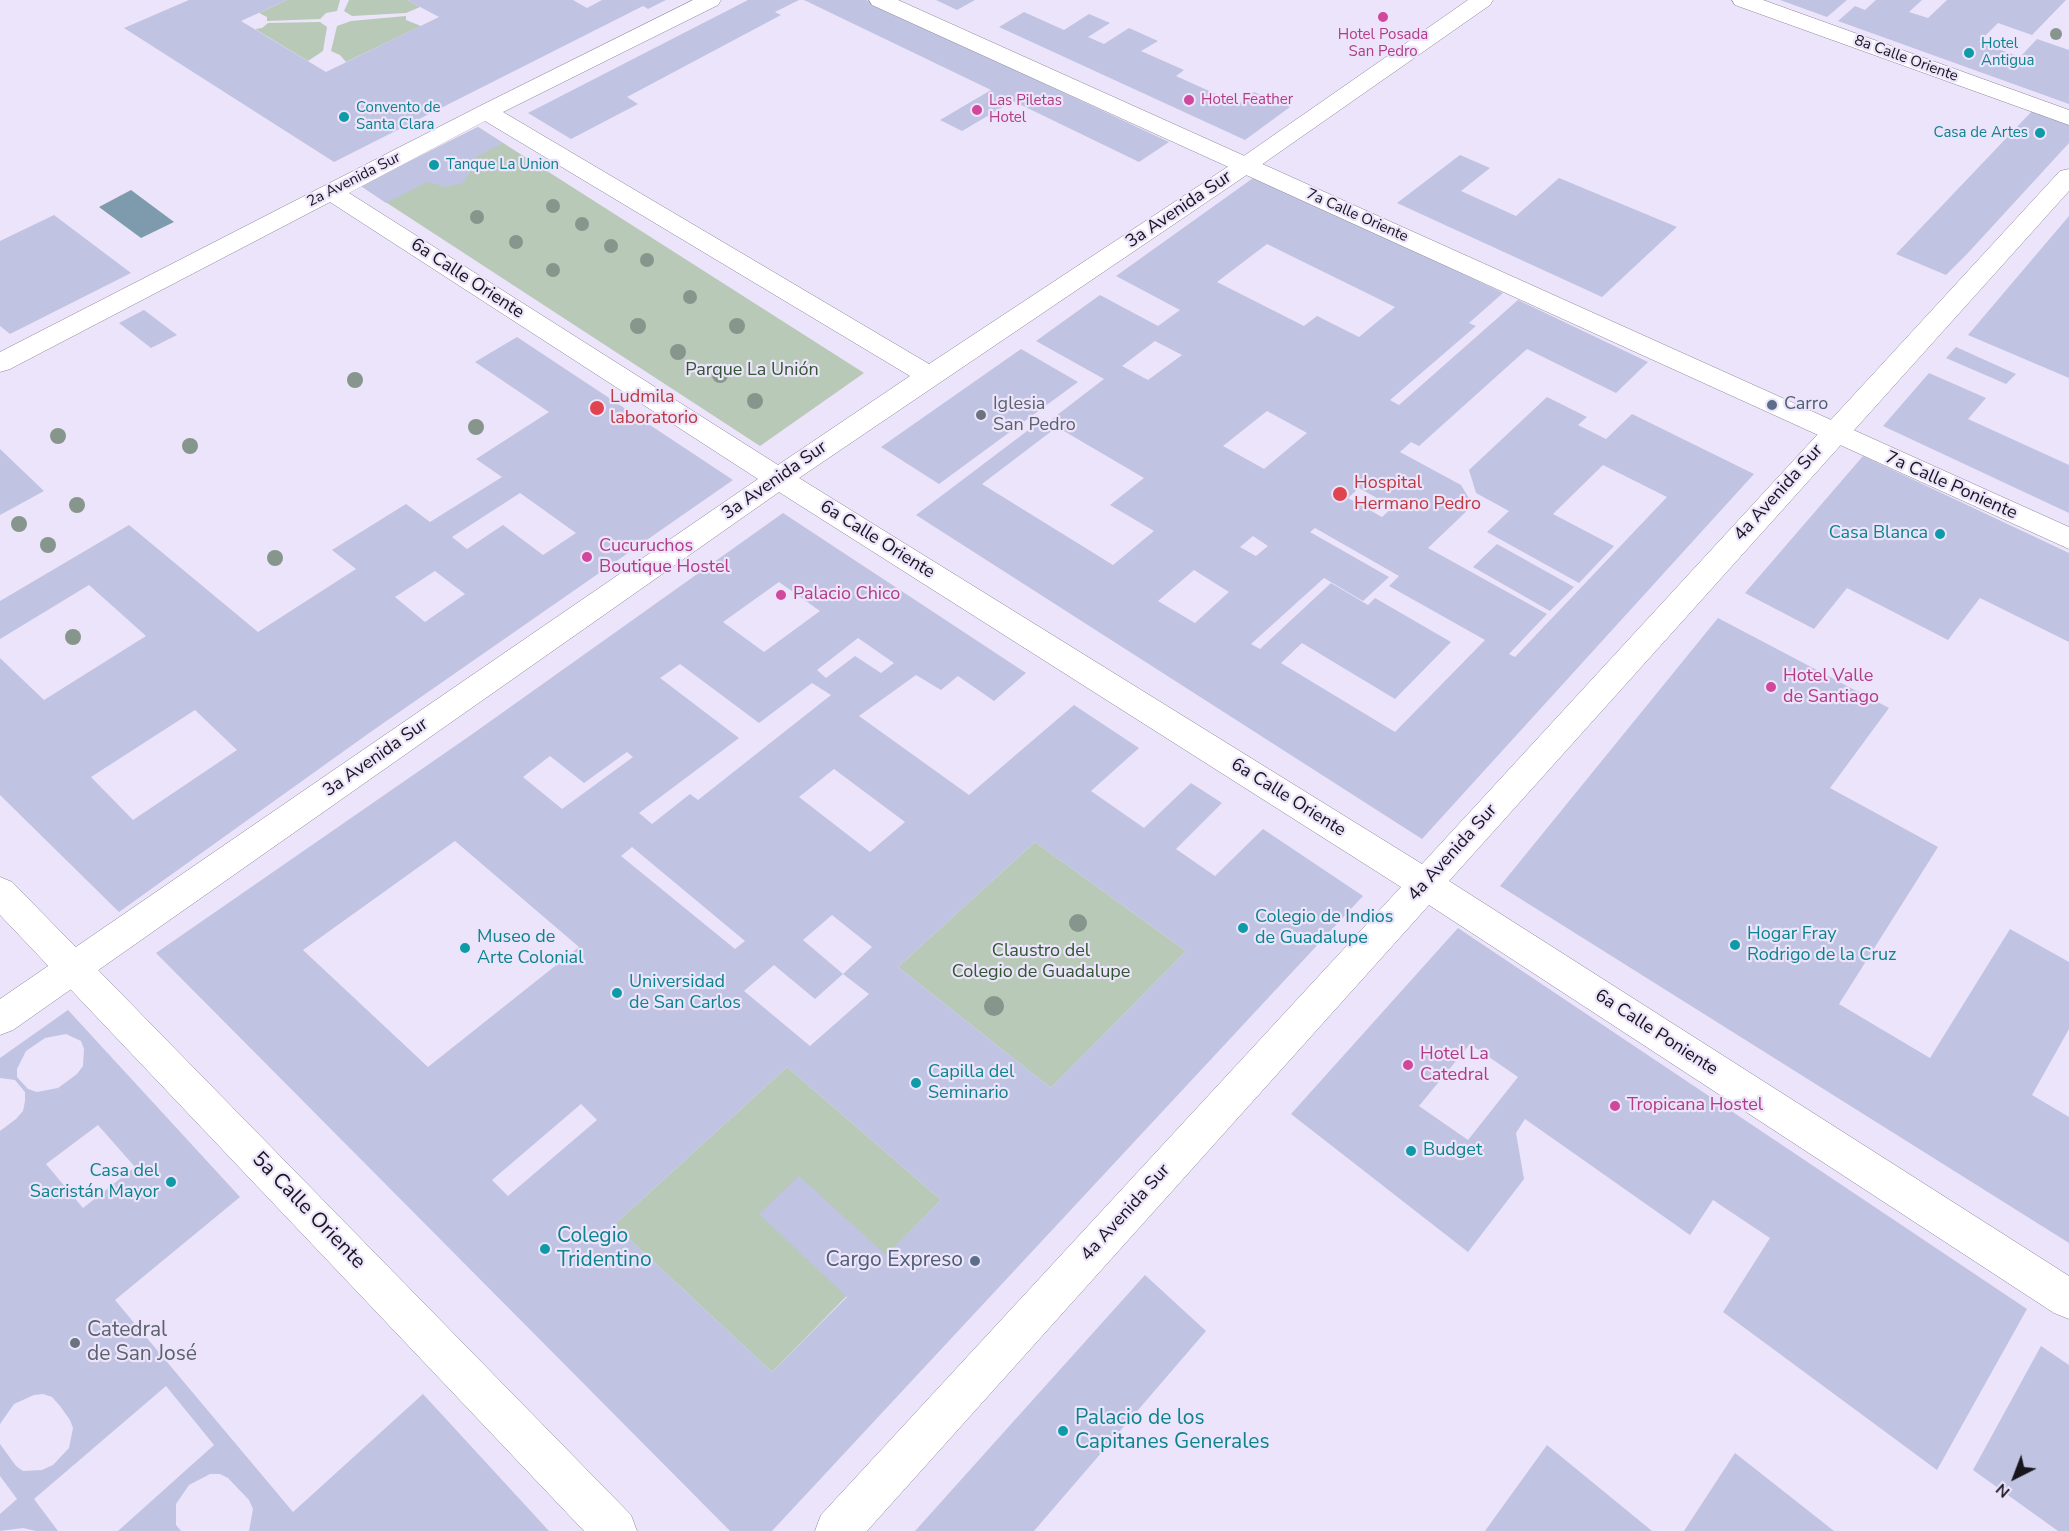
<!DOCTYPE html>
<html>
<head>
<meta charset="utf-8">
<style>
	body { margin:0 }
	#map { position:relative; width:2069px; height:1531px; overflow:hidden; background:#ece4fa; font-family:"Nunito Sans",sans-serif }
	canvas { display:block }
	.north { position:absolute; left:1985px; top:1447px; width:60px; height:60px; -webkit-text-stroke:4px #ece4fa; paint-order:stroke; rotate:222deg; font-size:16px; font-weight:700; line-height:24px; text-align:center; color:#18151d }
	.north::after { content:''; display:block; margin:auto; width:21px; height:27px; background:#18151d; clip-path:polygon(50% 0,100% 100%,50% 72%,0 100%) }
</style>
</head>
<body>
<div id="map">
<canvas width="2069" height="1531"></canvas>
<div class="north">N</div>
</div>
<script>
const c = document.querySelector('canvas').getContext('2d');
c.lineJoin = 'round';
function paint(path, color) { c.fillStyle = color; c.fill(path, 'evenodd'); }
function strokePath(path, color, width, dash) { c.strokeStyle = color; c.lineWidth = width; c.lineCap = dash ? 'butt' : 'round'; c.setLineDash(dash || []); c.stroke(path); }
function label(font, color, halo, rows, align = 'center') {
  c.font = font + ' "Nunito Sans",sans-serif'; c.lineWidth = 4.5; c.setLineDash([]); c.textBaseline = 'middle'; c.strokeStyle = halo; c.fillStyle = color; for (const [text, x, y, turn = 0] of rows) {
    c.save(); c.translate(x, y); c.rotate((+turn || 0) * Math.PI / 180); c.textAlign = isNaN(turn) ? turn : align; if (halo) c.strokeText(text, 0, 0); c.fillText(text, 0, 0); c.restore();
  }
}
paint(new Path2D(`
	M287 0H340L337 11 326 13 320 19 267 21V17L259 13Z
	M349 0H407L420 7 406 13 352 16 344 11Z
	M406 16V20L421 26 346 62 340 55 331 51 337 26 351 21Z
	M320 22 327 27 323 51 308 61 255 29 262 28 268 23Z
	M478 127 864 373 760 446 361 186Z
	M1035 842 1186 951 1051 1088 898 967Z
	M787 1067 941 1200 772 1372 614 1225Z`), '#b8c9b7');
paint(new Path2D(`
	M131 190 174 222 141 238 99 207Z`), '#7d9bac');
paint(new Path2D(`
	M189 0H287L241 21 326 72 439 17 407 0H573L587 8 602 0H666L648 9 643 6 334 162 124 28Z
	M748 0H799L775 12 781 15 627 97 638 104 571 139 528 113Z
	M804 0H866L1169 142 1139 162 1013 101 962 131 940 120 991 90Z
	M936 0H975L957 10Z
	M1780 0H1847L1827 17Z
	M1876 0H1922L1909 12 1928 18 1947 0H2066L2032 35 1998 23 1979 42 2020 57 2037 39 2069 50V104L1838 21 1855 6 1865 10Z
	M1024 12 1064 30 1089 14 1110 23 1088 37 1104 44 1129 28 1158 41 1141 51 1184 70 1176 76 1238 104 1254 92 1290 107 1245 140 999 27Z
	M2034 109 2069 122V143L1967 254 1946 275 1896 254Z
	M478 127 503 143 463 164 468 167 470 173 463 183 446 187 427 182 386 203 361 186Z
	M1460 155 1490 168 1461 191 1516 216 1559 178 1677 227 1602 297 1397 203Z
	M1256 176 1503 293 1469 323 1476 326 1390 400 1399 405 1518 300 1648 362 1616 393 1527 349 1419 446 1411 442 1400 452 1461 485 1473 505 1428 548 1547 614 1509 654 1515 657 1667 497 1603 465 1553 514 1614 546 1579 583 1487 532 1509 511 1476 493 1469 470 1547 397 1587 417 1578 425 1606 439 1632 414 1754 474 1422 839 916 515 1043 419 1048 422 1104 379 1036 341 1100 295 1158 326 1180 310 1116 276ZM1267 244 1395 307 1359 337 1317 316 1304 326 1217 282ZM1155 341 1182 355 1148 380 1122 366ZM1267 411 1307 433 1264 469 1223 446ZM1057 427 1144 478 1110 505 1154 531 1113 565 982 484ZM1359 488 1393 507 1382 517 1348 498ZM1315 528 1399 576 1389 586 1485 640 1395 732 1281 663 1302 643 1395 699 1451 642 1375 598 1368 605 1331 583 1260 649 1251 644 1324 578 1363 601 1389 577 1310 532ZM1253 536 1268 546 1256 556 1240 547ZM1194 570 1229 592 1195 623 1158 601Z
	M54 215 131 273 10 334 0 326V241Z
	M2069 216V378L1968 335Z
	M144 310 177 335 151 348 119 323Z
	M517 337 733 480 372 731 119 912 0 795V658L44 700 146 636 89 585 0 639V601L129 525 258 632 356 569 332 550 406 504 430 522 502 477 476 459 549 412 475 362ZM520 493 576 533 543 555 503 525 467 549 452 537ZM435 571 465 594 425 622 395 597ZM195 710 237 750 133 820 91 777Z
	M1956 347 2016 374 2006 384 1946 358Z
	M1021 349 1078 382 939 484 881 447Z
	M1929 373 1986 398 1968 419 2069 465V513L1883 426Z
	M0 449 44 491 0 515Z
	M1863 456 2069 553V642L1980 598 1948 640 1847 588 1814 629 1745 593Z
	M783 513 1026 673 994 701 958 676 941 690 916 675 859 716 969 795 1074 705 1139 748 1091 791 1144 828 1191 783 1222 803 1176 849 1215 876 1263 829 1363 896 772 1531H730L156 953 471 735ZM779 582 820 611 764 652 723 622ZM858 638 894 663 881 673 855 656 826 678 817 670ZM680 664 759 723 812 683 831 695 698 800 690 794 652 824 639 813 739 738 660 678ZM627 752 633 757 562 809 523 777 550 756 584 783ZM834 769 905 822 870 852 799 797ZM455 841 579 947 428 1067 303 950ZM1035 842 1186 951 1051 1088 898 967ZM632 847 745 941 735 949 621 856ZM832 915 872 947 843 974 869 994 810 1046 744 991 774 965 815 999 843 974 803 940ZM787 1067 941 1200 886 1255 799 1176 759 1214 847 1297 772 1372 614 1225ZM581 1104 597 1120 508 1196 492 1180Z
	M1497 544 1574 587 1550 611 1473 567Z
	M1718 618 1889 708 1830 788 1938 847 1839 1004 1930 1058 2010 929 2069 962V1029L2032 1095 2069 1117V1243L1500 886Z
	M1458 928 2027 1309 1937 1470 1723 1312 1770 1238 1713 1200 1690 1235 1525 1119 1516 1133 1524 1179 1468 1252 1291 1114ZM1470 1044 1518 1077 1468 1140 1419 1106Z
	M68 1010 240 1197 115 1300 293 1512 423 1394 549 1531H249L253 1509 249 1500 228 1478 220 1474H210L189 1485 176 1504V1525L181 1531H118L214 1445 166 1386 34 1499 58 1531H36L23 1528 0 1531V1514L17 1499 0 1476V1444L16 1466 23 1471 42 1470 53 1465 69 1448 73 1428 70 1420 60 1406 52 1397 43 1394 34 1395 14 1404 0 1424V1131L16 1119 23 1111 25 1101V1092L15 1080 0 1078V1058ZM66 1034 81 1041 84 1049 83 1066 77 1074 58 1088 37 1092 28 1089 17 1077V1069L26 1051 45 1038ZM98 1125 135 1167 83 1208 46 1164Z
	M1145 1275 1206 1331 1034 1531H915Z
	M2041 1346 2069 1365V1531H2058L1973 1470Z
	M1547 1445 1652 1531H1485Z
	M1735 1453 1834 1531H1684Z`), '#c0c3e1');
const minor = new Path2D(`
	M693 0H721L718 5 503 112 929 364 1238 160 1468 0H1493L1490 5 1254 170 799 478 1422 864 2060 171 2069 169V191L1449 881 2069 1276V1319L2054 1313 1429 905 867 1531H815L821 1515 1401 887 779 492 13 1030 0 1035V999L758 479 330 202 10 369 0 372V352L478 107ZM485 121 910 376 778 465 349 193Z
	M1732 0H1763L2069 110V125L1735 5Z`);
const major = new Path2D(`
	M869 0H898L2069 527V549L872 5Z
	M0 877 12 882 631 1515 637 1531H584L0 915Z`);
strokePath(minor, '#8c8599', 1);
strokePath(major, '#8c8599', 1);
paint(minor, '#fff');
paint(major, '#fff');
c.fillStyle = '#86968c';
for (const [x, y, r] of [
	[2056,34,6],
	[553,206,7],
	[477,217,7],
	[582,224,7],
	[516,242,7],
	[611,246,7],
	[647,260,7],
	[553,270,7],
	[690,297,7],
	[638,326,8],
	[737,326,8],
	[678,352,8],
	[720,375,8],
	[355,380,8],
	[755,401,8],
	[476,427,8],
	[58,436,8],
	[190,446,8],
	[77,505,8],
	[19,524,8],
	[48,545,8],
	[275,558,8],
	[73,637,8],
	[1078,923,9],
	[994,1006,10]
]) { c.beginPath(); c.arc(x, y, r, 0, 2 * Math.PI); c.fill(); }
for (const [x, y, r, color] of [
	[1383,17,6,"#d1479c"],
	[1969,53,6,"#0f9aa8"],
	[1189,100,6,"#d1479c"],
	[977,110,6,"#d1479c"],
	[344,117,6,"#0f9aa8"],
	[2040,133,6,"#0f9aa8"],
	[434,165,6,"#0f9aa8"],
	[1772,405,6,"#5c6f8a"],
	[597,408,8,"#e0444e"],
	[981,415,6,"#6b7280"],
	[1340,494,8,"#e0444e"],
	[1940,534,6,"#0f9aa8"],
	[587,557,6,"#d1479c"],
	[781,595,6,"#d1479c"],
	[1771,687,6,"#d1479c"],
	[1243,928,6,"#0f9aa8"],
	[1735,945,6,"#0f9aa8"],
	[465,948,6,"#0f9aa8"],
	[617,993,6,"#0f9aa8"],
	[1408,1065,6,"#d1479c"],
	[916,1083,6,"#0f9aa8"],
	[1615,1106,6,"#d1479c"],
	[1411,1151,6,"#0f9aa8"],
	[171,1182,6,"#0f9aa8"],
	[545,1249,6,"#0f9aa8"],
	[975,1261,6,"#5c6f8a"],
	[75,1343,6,"#6b7280"],
	[1063,1431,6,"#0f9aa8"]
]) { const dot = new Path2D(); dot.arc(x, y, r, 0, 2 * Math.PI); c.fillStyle = color; c.fill(dot); strokePath(dot, '#ece4fa', 2); }
label('15px', '#b23c85', '#ece4fa', [
	["Hotel Posada",1383,35,"center"],
	["San Pedro",1383,52,"center"],
	["Hotel Feather",1201,100],
	["Las Piletas",989,101],
	["Hotel",989,118]
], 'left');
label('15px', '#0d838f', '#ece4fa', [
	["Hotel",1981,44],
	["Antigua",1981,61],
	["Convento de",356,108],
	["Santa Clara",356,125],
	["Casa de Artes",2028,133,"right"],
	["Tanque La Union",446,165]
], 'left');
label('15px', '#18151d', '#ece4fa', [
	["8a Calle Oriente",1906,59,20],
	["2a Avenida Sur",354,180,-27],
	["7a Calle Oriente",1357,216,24]
]);
label('18px', '#18151d', '#ece4fa', [
	["3a Avenida Sur",1179,210,-34],
	["6a Calle Oriente",467,279,33],
	["3a Avenida Sur",775,481,-35],
	["7a Calle Poniente",1951,486,24],
	["4a Avenida Sur",1779,493,-48],
	["6a Calle Oriente",877,540,32],
	["3a Avenida Sur",376,758,-35],
	["6a Calle Oriente",1288,798,32],
	["4a Avenida Sur",1453,853,-48],
	["6a Calle Poniente",1656,1033,33],
	["4a Avenida Sur",1126,1213,-48]
]);
label('18px', '#325632', '#ece4fa', [
	["Parque La Unión",752,371],
	["Claustro del",1041,952],
	["Colegio de Guadalupe",1041,973]
]);
label('18px', '#be3a42', '#ece4fa', [
	["Ludmila",610,398],
	["laboratorio",610,419],
	["Hospital",1354,484],
	["Hermano Pedro",1354,505]
], 'left');
label('18px', '#5b616d', '#ece4fa', [
	["Iglesia",993,405],
	["San Pedro",993,426]
], 'left');
label('18px', '#4e5e75', '#ece4fa', [
	["Carro",1784,405]
], 'left');
label('18px', '#0d838f', '#ece4fa', [
	["Casa Blanca",1928,534,"right"],
	["Colegio de Indios",1255,918],
	["de Guadalupe",1255,939],
	["Hogar Fray",1747,935],
	["Rodrigo de la Cruz",1747,956],
	["Museo de",477,938],
	["Arte Colonial",477,959],
	["Universidad",629,983],
	["de San Carlos",629,1004],
	["Capilla del",928,1073],
	["Seminario",928,1094],
	["Budget",1423,1151],
	["Casa del",159,1172,"right"],
	["Sacristán Mayor",159,1193,"right"]
], 'left');
label('18px', '#b23c85', '#ece4fa', [
	["Cucuruchos",599,547],
	["Boutique Hostel",599,568],
	["Palacio Chico",793,595],
	["Hotel Valle",1783,677],
	["de Santiago",1783,698],
	["Hotel La",1420,1055],
	["Catedral",1420,1076],
	["Tropicana Hostel",1627,1106]
], 'left');
label('21px', '#18151d', '#ece4fa', [
	["5a Calle Oriente",308,1211,46]
]);
label('21px', '#0d838f', '#ece4fa', [
	["Colegio",557,1237],
	["Tridentino",557,1261],
	["Palacio de los",1075,1419],
	["Capitanes Generales",1075,1443]
], 'left');
label('21px', '#4e5e75', '#ece4fa', [
	["Cargo Expreso",963,1261]
], 'right');
label('21px', '#5b616d', '#ece4fa', [
	["Catedral",87,1331],
	["de San José",87,1355]
], 'left');
</script>
</body>
</html>
